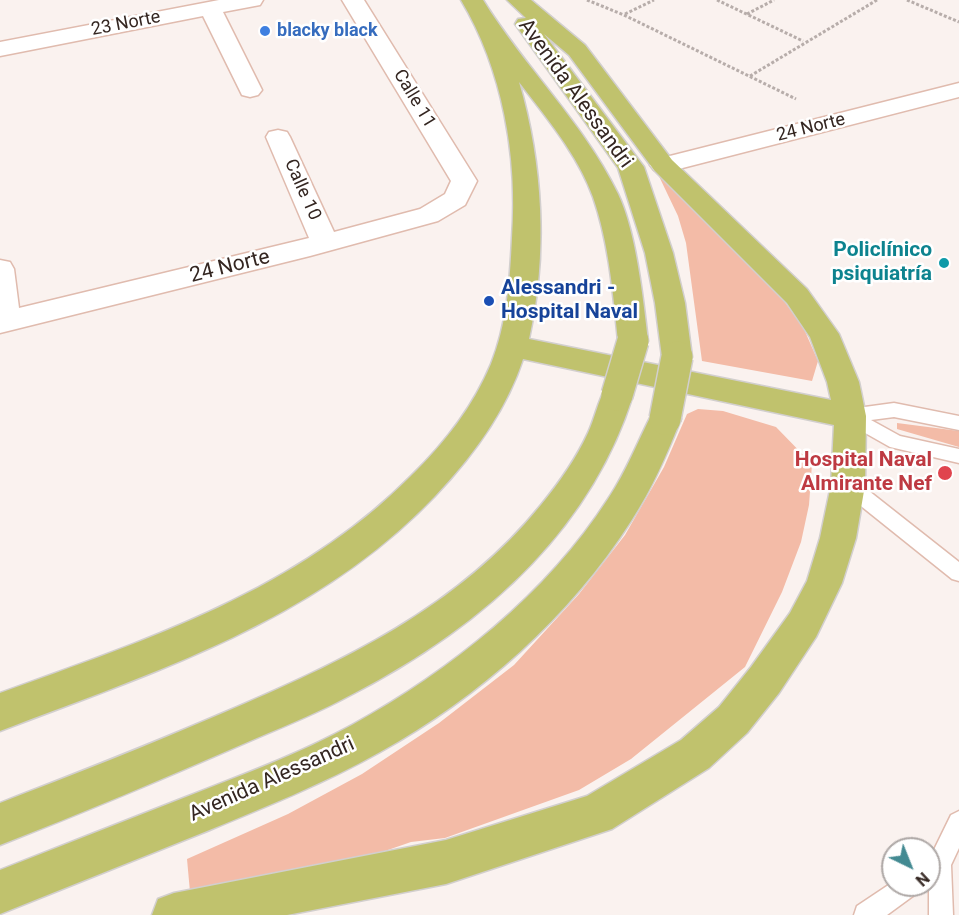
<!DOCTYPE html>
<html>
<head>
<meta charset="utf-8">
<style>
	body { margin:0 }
	#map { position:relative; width:959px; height:915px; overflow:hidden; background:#faf2ef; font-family:Roboto,sans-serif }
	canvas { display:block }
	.north { position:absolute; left:881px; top:837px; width:60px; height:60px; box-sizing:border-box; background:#fff; border:2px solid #aea8a6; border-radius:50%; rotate:137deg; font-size:16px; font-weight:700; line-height:24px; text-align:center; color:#342621 }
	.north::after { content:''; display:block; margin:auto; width:21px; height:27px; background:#438a92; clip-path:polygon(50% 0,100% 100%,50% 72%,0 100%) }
</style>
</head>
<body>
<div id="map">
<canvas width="959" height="915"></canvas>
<div class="north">N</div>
</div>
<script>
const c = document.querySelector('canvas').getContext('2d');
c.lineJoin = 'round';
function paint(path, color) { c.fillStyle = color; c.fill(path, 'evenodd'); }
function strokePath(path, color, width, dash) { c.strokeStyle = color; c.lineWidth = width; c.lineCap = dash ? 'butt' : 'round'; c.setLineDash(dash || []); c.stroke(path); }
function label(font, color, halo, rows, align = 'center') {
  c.font = font + ' Roboto,sans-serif'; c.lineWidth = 5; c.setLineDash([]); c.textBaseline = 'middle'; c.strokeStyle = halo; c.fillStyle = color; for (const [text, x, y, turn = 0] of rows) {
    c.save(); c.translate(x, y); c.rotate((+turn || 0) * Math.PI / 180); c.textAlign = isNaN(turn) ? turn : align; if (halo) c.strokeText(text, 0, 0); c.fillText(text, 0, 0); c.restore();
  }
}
paint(new Path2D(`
	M656 170 782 298 804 329 818 361 812 381 702 361 686 243 678 216Z
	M698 409 723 411 776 427 812 464 809 505 801 542 782 592 745 667 631 759 579 790 445 838 411 842 359 860 190 892 187 859 288 814 362 774 439 723 514 665 579 594 625 535 664 467 687 414Z
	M897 423 959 431V447L897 429Z`), '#f3bba7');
const lane = new Path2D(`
	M894 403 959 416V430L894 417 871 420 900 436 959 449V463L890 447 844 421 841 416 844 411 850 409Z
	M848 478 855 480 959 562V581L952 579 841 490 839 485 841 480Z
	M959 811V848L951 865 953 915H929V860L951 815Z
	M893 882V885H921L917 893 887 915H854L857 906Z`);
const street = new Path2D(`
	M219 0H263L260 5 223 12 262 90 258 95 250 97 242 95 203 16 0 56V42Z
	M342 0H364L477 181 465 205 438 221 310 256 0 333V260L10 262 14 269 19 308 309 238 266 137 269 132 278 130 287 132 290 137 334 232 420 209 445 194 451 181Z
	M959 83V97L663 173 654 170 650 165 654 160Z`);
const primary = new Path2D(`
	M461 0H483C524 67 583 122 618 194 636 232 643 298 648 341L644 349 633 352 622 349 618 341C613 293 609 243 593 197 578 155 546 117 519 82 543 165 548 254 529 339L831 400 827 382 810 337 787 303 654 170 569 55 544 34 644 167 673 253 685 303 692 357 688 365 677 368 666 365 662 357 655 303 645 253 618 168 515 24 518 19 526 18 507 0H531L585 45 672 160 807 289 839 334 859 382 866 416 865 485 856 538 842 583 816 637 779 693 747 733 709 768 612 829 446 884 287 915H152L158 899 174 893 446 840 587 796 681 740 719 707 751 667 790 613 807 581 820 538 831 485 834 425 523 359C506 411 472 457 435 496 316 621 157 671 0 731V693C149 639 297 591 411 476 444 444 473 407 491 364 507 324 510 281 512 238 518 157 503 70 461 0Z
	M617 383 628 387 633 395C588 538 473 633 343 699 311 716 277 729 243 744 163 779 82 813 0 845V803C75 774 149 745 223 713 342 662 457 609 541 505 559 483 576 459 588 433 595 418 598 401 606 387Z
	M665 407 676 410 681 419C667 454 652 489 631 521 570 617 479 697 380 752 323 784 263 808 202 833 135 860 67 887 0 914V870C62 846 124 821 186 797 242 775 299 754 352 725 450 671 547 594 608 499 627 471 638 440 654 410Z`);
strokePath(lane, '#e0bbae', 3);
strokePath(street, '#e0bbae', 3);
strokePath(primary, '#d2cfce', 3);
strokePath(new Path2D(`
	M587 0 624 15 796 99
	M717 0 803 41
	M907 0 959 22
	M625 14 654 0
	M747 14 774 0
	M750 76 877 0`), '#b7adaa', 3, [3, 2]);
paint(lane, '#fff');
paint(street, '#fff');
paint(primary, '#c0c26d');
const primaryBridge = new Path2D(`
	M617 395 633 341
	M665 419 677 357`);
strokePath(primaryBridge, '#d2cfce', 34, []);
strokePath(primaryBridge, '#c0c26d', 31);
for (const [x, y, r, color] of [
	[265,31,6,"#3f7fe0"],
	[944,263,6,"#0f9aa8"],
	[489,301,6,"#1a4fb4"],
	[945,473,8,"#e0444e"]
]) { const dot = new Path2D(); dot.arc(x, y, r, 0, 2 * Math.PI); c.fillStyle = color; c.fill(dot); strokePath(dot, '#fff', 2); }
label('18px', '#342621', '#fff', [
	["23 Norte",126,24,-11],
	["Calle 11",414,99,59],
	["24 Norte",811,128,-14],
	["Calle 10",302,190,66]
]);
label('bold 18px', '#366cbe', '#fff', [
	["blacky black",277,31]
], 'left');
label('21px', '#342621', '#fff', [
	["Avenida Alessandri",575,94,54],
	["24 Norte",230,267,-14],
	["Avenida Alessandri",272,780,-24]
]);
label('bold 21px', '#0d838f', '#fff', [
	["Policlínico",932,251],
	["psiquiatría",932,275]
], 'right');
label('bold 21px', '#164399', '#fff', [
	["Alessandri -",501,289],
	["Hospital Naval",501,313]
], 'left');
label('bold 21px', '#be3a42', '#fff', [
	["Hospital Naval",932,461],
	["Almirante Nef",932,485]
], 'right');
</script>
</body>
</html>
